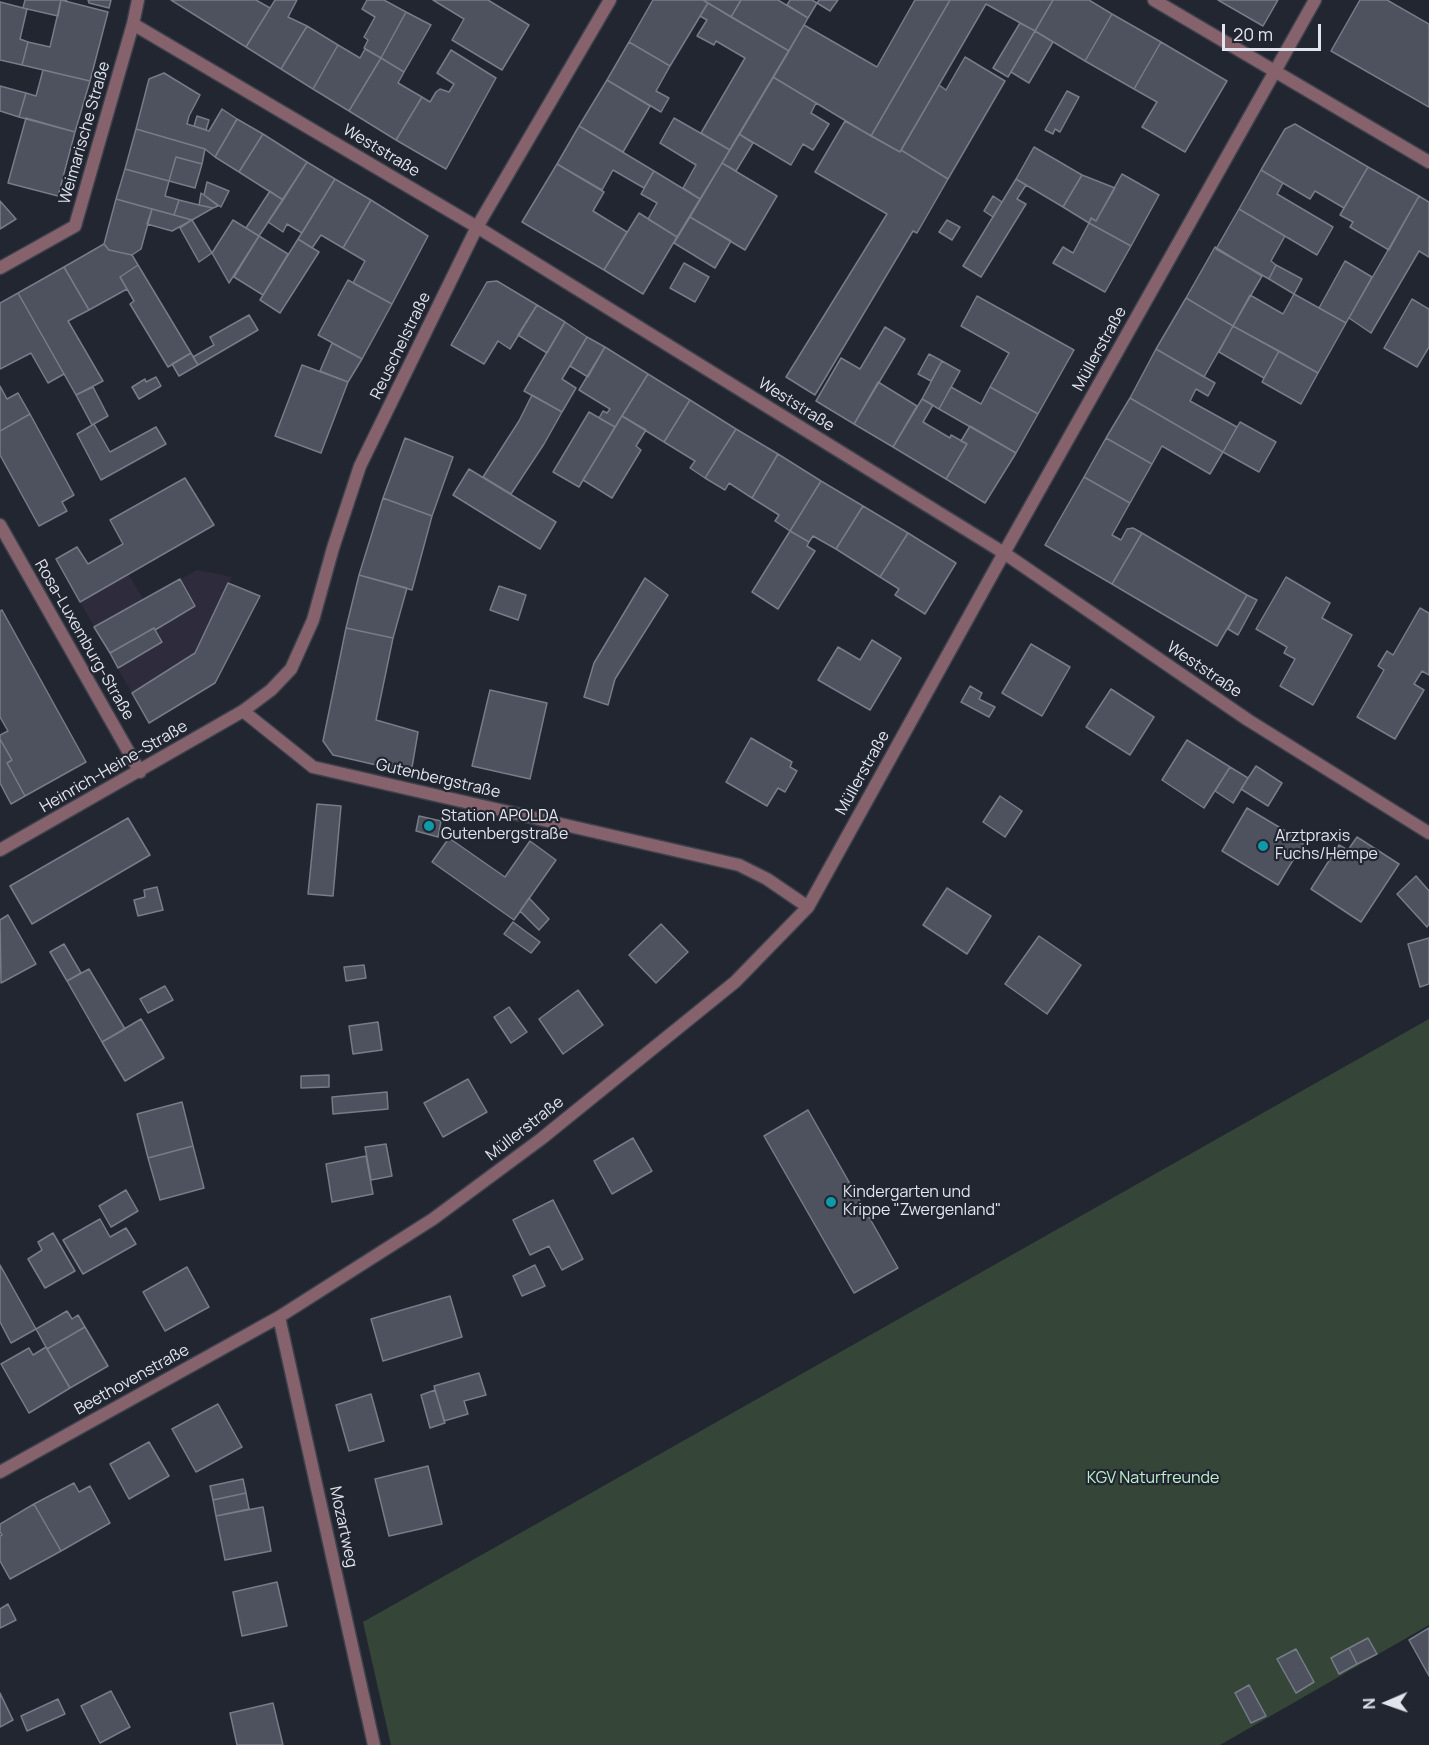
<!DOCTYPE html>
<html>
<head>
<meta charset="utf-8">
<style>
	body { margin:0 }
	#map { position:relative; width:1429px; height:1745px; overflow:hidden; background:#222631; font-family:Manrope,sans-serif }
	canvas { display:block }
	.north { position:absolute; left:1357px; top:1673px; width:60px; height:60px; -webkit-text-stroke:4px #222631; paint-order:stroke; rotate:268deg; font-size:16px; font-weight:700; line-height:24px; text-align:center; color:#e1e4ec }
	.north::after { content:''; display:block; margin:auto; width:21px; height:27px; background:#e1e4ec; clip-path:polygon(50% 0,100% 100%,50% 72%,0 100%) }
	.scale { position:absolute; left:1222px; top:24px; width:99px; height:27px; box-sizing:border-box; border:3px solid #e1e4ec; border-top:0; padding-left:8px; font-size:18px; line-height:21px; white-space:nowrap; color:#e1e4ec; -webkit-text-stroke:4px #222631; paint-order:stroke }
</style>
</head>
<body>
<div id="map">
<canvas width="1429" height="1745"></canvas>
<div class="north">N</div>
<div class="scale">20 m</div>
</div>
<script>
const c = document.querySelector('canvas').getContext('2d');
c.lineJoin = 'round';
function paint(path, color) { c.fillStyle = color; c.fill(path, 'evenodd'); }
function strokePath(path, color, width, dash) { c.strokeStyle = color; c.lineWidth = width; c.lineCap = dash ? 'butt' : 'round'; c.setLineDash(dash || []); c.stroke(path); }
function label(font, color, halo, rows, align = 'center') {
  c.font = font + ' Manrope,sans-serif'; c.lineWidth = 4.5; c.setLineDash([]); c.textBaseline = 'middle'; c.strokeStyle = halo; c.fillStyle = color; for (const [text, x, y, turn = 0] of rows) {
    c.save(); c.translate(x, y); c.rotate((+turn || 0) * Math.PI / 180); c.textAlign = isNaN(turn) ? turn : align; if (halo) c.strokeText(text, 0, 0); c.fillText(text, 0, 0); c.restore();
  }
}
paint(new Path2D(`
	M197 570 232 577 229 583 260 596 215 683 149 723 80 602 128 574 144 600Z`), '#2e2b3c');
paint(new Path2D(`
	M1429 1019V1625L1220 1745H391L363 1622Z`), '#354639');
const building = new Path2D(`
	M25 0H67L66 1 61 0 58 16 23 8Z
	M61 0 108 12 90 81 22 65 28 42 50 47Z
	M88 0H111L109 8 89 3Z
	M171 0H256L270 8 246 47Z
	M275 0H297L288 17 307 26 281 69 246 47Z
	M367 0H384L406 12 381 58 364 48 368 40 364 37 375 17 362 9Z
	M433 0H488L529 25 502 70 452 40 464 19Z
	M653 0H703L708 3 670 66 629 42Z
	M703 0H741L731 17Z
	M741 0H778L808 18 789 51 731 17Z
	M790 0H812L817 3 808 18 787 5Z
	M819 0H838L830 11 817 3Z
	M915 0H950L871 136 773 77 804 25 877 67Z
	M950 0H1053L1035 31 986 4 900 152 871 136Z
	M1053 0H1089L1112 14 1085 61 1035 31Z
	M1218 0H1278L1263 26Z
	M1360 0H1387L1429 24V107L1331 51Z
	M0 2 27 9 20 39 28 42 22 65 0 60Z
	M708 3 789 51 730 150 701 133 745 58 716 41 714 45 697 36 707 20 700 16Z
	M406 12 431 25 404 72 381 58Z
	M1112 14 1161 42 1134 89 1085 61Z
	M1020 23 1035 31 1008 77 993 68Z
	M307 26 338 45 313 89 281 69Z
	M1035 31 1053 42 1029 83 1011 72Z
	M629 42 670 66 656 91 669 98 661 112 607 80Z
	M1161 42 1227 81 1185 152 1142 127 1157 102 1134 89Z
	M338 45 360 58 365 49 381 58 349 111 313 89Z
	M451 50 496 78 446 169 396 140 422 97 430 102 436 92 440 89 449 92 454 84 437 73Z
	M965 57 1005 81 948 179 901 150 939 85 946 90Z
	M381 58 404 72 398 83 422 97 396 140 349 111Z
	M43 70 90 81 75 132 19 117 26 93 36 96Z
	M164 73 200 95 189 116 187 124 209 131 222 109 237 119 215 157 205 149 136 129 149 79Z
	M773 77 816 103 811 113 829 124 813 150 803 144 791 165 739 134Z
	M607 80 650 106 623 152 579 126Z
	M0 86 26 93 19 117 0 111Z
	M1067 91 1079 97 1060 132 1055 129 1053 134 1045 130Z
	M197 116 209 120 206 130 194 126Z
	M26 118 75 132 58 196 8 183Z
	M674 118 730 150 700 199 683 188 696 165 660 143Z
	M237 119 263 134 239 172 215 157Z
	M845 121 900 152 901 150 948 179 917 233 913 231 815 395 786 377 887 214 815 172Z
	M1295 124 1368 167 1344 208 1315 191 1310 199 1261 170 1285 129Z
	M579 126 654 171 644 188 613 170 602 190 557 164Z
	M136 129 205 149 202 164 176 157 169 181 125 169Z
	M263 134 307 162 283 200 239 172Z
	M739 134 753 143 736 171 722 163Z
	M1034 147 1082 175 1063 207 1016 179Z
	M176 157 202 164 195 188 169 181Z
	M307 162 335 179 302 233 287 224 283 232 268 222Z
	M722 163 777 196 745 250 690 217Z
	M557 164 604 192 593 211 627 232 604 270 522 222Z
	M1368 167 1419 196 1389 250 1350 227 1353 222 1340 215Z
	M125 169 169 181 165 196 179 200 174 215 116 199Z
	M1261 170 1283 183 1277 194 1333 227 1317 255 1239 209Z
	M654 171 700 199 677 237 648 219 657 203 641 194Z
	M1122 174 1159 195 1131 246 1089 223 1091 218 1096 221Z
	M1082 175 1115 188 1096 221 1091 218 1089 223 1063 207Z
	M335 179 371 200 343 248 321 235 312 248 298 239Z
	M1016 179 1026 185 1017 199 1026 204 981 277 963 266Z
	M207 182 229 191 221 207 204 195Z
	M270 191 283 200 259 236 246 228Z
	M201 193 204 195 218 206 213 208 199 205Z
	M993 196 1002 202 993 217 984 211Z
	M1419 196 1429 202V257L1419 251 1371 333 1349 318Z
	M116 199 152 209 141 249 132 255 109 250 104 244Z
	M179 200 199 205 213 208 192 220 174 215Z
	M371 200 428 236 392 304 353 283 365 261 343 248Z
	M0 201 16 219 0 229Z
	M152 209 174 215 192 220 172 231 147 224Z
	M1239 209 1285 236 1271 261 1276 265 1269 279 1216 249Z
	M639 213 677 237 643 294 604 270Z
	M690 217 731 241 715 268 674 243Z
	M192 220 212 253 199 262 180 228Z
	M233 220 259 236 229 283 212 253Z
	M947 220 960 227 952 240 939 232Z
	M1089 223 1131 246 1105 292 1053 263 1063 247 1073 253Z
	M259 236 288 254 263 295 234 277Z
	M298 239 319 252 280 313 260 300Z
	M104 244 109 250 132 255 138 265 120 277 127 289 89 310 64 267Z
	M1215 247 1262 276 1233 326 1186 298Z
	M1345 261 1372 277 1346 323 1319 308Z
	M684 263 709 277 695 302 670 288Z
	M138 265 191 353 168 367 130 304 134 301 120 277Z
	M1276 265 1302 279 1294 294 1269 279Z
	M64 267 89 310 68 321 103 381 76 395 18 293Z
	M348 280 392 304 362 359 318 335Z
	M497 281 537 305 510 349 498 341 484 364 451 345 487 282Z
	M18 293 64 374 48 383 31 353 0 369V303Z
	M1294 294 1346 323 1318 373 1233 326 1250 295 1283 314Z
	M977 296 1074 350 1038 414 990 387 1009 353 961 326Z
	M1186 298 1233 326 1204 377 1156 349Z
	M1412 299 1429 309V347L1417 367 1384 348Z
	M537 305 565 322 547 353 518 335Z
	M249 315 258 330 198 365 193 357 214 345 210 337Z
	M565 322 587 337 562 379 576 388 562 412 524 391Z
	M1233 326 1279 351 1264 378 1219 352Z
	M885 327 905 339 854 424 816 401 841 358 860 369Z
	M587 337 605 347 588 377 570 366Z
	M332 343 362 359 348 382 320 371Z
	M605 347 648 374 615 427 599 418 603 411 607 413 610 409 579 390Z
	M1156 349 1215 383 1208 396 1196 389 1190 401 1237 427 1223 452 1130 398Z
	M1279 351 1318 373 1301 404 1262 382Z
	M191 353 198 365 179 376 172 364Z
	M929 354 942 361 931 381 918 374Z
	M942 361 960 371 939 409 922 399Z
	M302 365 348 382 321 453 275 436Z
	M648 374 690 400 664 442 622 416Z
	M156 377 161 386 139 399 132 387 145 379 146 382Z
	M878 382 917 406 893 447 854 424Z
	M0 386 7 399 18 393 30 414 0 431Z
	M93 387 108 416 92 425 76 395Z
	M951 387 981 404 990 387 1038 414 1016 453 939 409Z
	M532 395 562 412 544 444 511 494 483 477 519 421Z
	M1130 398 1223 452 1210 474 1162 446 1152 464 1106 438Z
	M922 399 933 405 923 422 950 438 951 435 967 444 946 479 893 447Z
	M690 400 736 429 705 478 690 468 695 461 664 442Z
	M589 412 615 427 579 487 553 472Z
	M30 414 74 495 62 502 67 511 39 526 0 455V431Z
	M622 416 646 430 636 446 641 450 612 498 583 480Z
	M1240 422 1276 442 1259 472 1223 452Z
	M94 424 110 452 156 427 166 444 101 480 77 434Z
	M970 426 1016 453 985 503 946 479 967 444 961 441Z
	M736 429 778 454 752 498 729 483 725 490 705 478Z
	M405 438 453 457 432 516 383 498Z
	M1106 438 1152 464 1130 503 1084 477Z
	M778 454 821 481 790 531 775 521 779 515 752 498Z
	M469 469 556 522 540 549 453 495Z
	M1084 477 1130 503 1112 535 1121 540 1127 529 1133 528 1142 533 1112 584 1045 545Z
	M185 478 214 525 80 602 56 559 77 547 88 564 123 544 110 520Z
	M821 481 863 506 836 549 813 536 809 542 790 531Z
	M383 498 432 516 412 590 359 575Z
	M863 506 908 533 880 577 836 549Z
	M790 531 809 542 807 546 815 551 778 609 752 592Z
	M908 533 956 563 925 614 895 595 899 589 880 577Z
	M1142 533 1247 595 1217 646 1112 584Z
	M359 575 407 588 393 638 346 628Z
	M1286 577 1330 603 1322 618 1352 635 1313 705 1280 686 1295 659 1284 653 1287 647 1256 629Z
	M645 578 668 595 615 679 608 705 584 697 594 663Z
	M180 579 195 606 155 630 154 628 110 653 94 627Z
	M228 583 260 596 215 683 149 723 132 693 195 653Z
	M499 586 526 595 518 620 490 610Z
	M1247 595 1257 600 1238 635 1228 629Z
	M1420 608 1429 613V675L1422 671 1414 684 1424 690 1395 739 1357 717 1384 670 1378 666 1387 651 1393 655Z
	M2 610 86 762 25 796 7 763 12 760 0 739V735L8 731 0 717V611Z
	M154 628 162 642 118 668 110 653Z
	M346 628 393 638 376 720 418 732 411 773 333 755 323 741Z
	M872 640 901 658 870 710 818 680 838 647 860 660Z
	M1031 644 1070 667 1042 716 1002 693Z
	M970 686 982 693 979 699 995 707 989 717 961 702Z
	M1111 689 1154 717 1130 755 1086 727Z
	M490 690 547 703 530 779 472 766Z
	M751 738 792 762 790 767 797 771 785 792 778 788 767 806 726 782Z
	M0 739 12 760 7 763 25 796 11 804 0 783Z
	M1187 740 1230 767 1204 808 1162 780Z
	M1256 766 1282 783 1268 806 1241 789Z
	M1230 767 1248 778 1233 803 1215 791Z
	M1000 796 1022 811 1005 837 983 822Z
	M317 804 341 806 333 896 308 894Z
	M1247 808 1304 842 1278 885 1222 851Z
	M419 816 441 821 438 837 416 831Z
	M128 818 150 855 32 924 10 886Z
	M1357 837 1399 864 1361 922 1311 889 1339 845 1348 850Z
	M449 838 505 877 530 841 556 860 514 920 432 862Z
	M1416 876 1429 891V924L1427 927 1397 894Z
	M157 887 163 910 138 916 134 900 145 897 144 890Z
	M947 888 991 916 967 954 923 925Z
	M529 898 549 919 539 930 520 911Z
	M8 915 36 964 1 983 0 920Z
	M513 922 540 942 531 953 504 934Z
	M661 924 688 952 656 983 629 955Z
	M1039 936 1081 965 1047 1014 1005 984Z
	M1429 938V984L1420 987 1408 944Z
	M64 944 81 973 67 981 50 952Z
	M364 965 366 978 346 981 344 967Z
	M89 969 125 1029 102 1042 67 981Z
	M165 986 173 1000 148 1013 140 999Z
	M578 990 603 1025 563 1054 539 1019Z
	M509 1007 527 1032 511 1043 494 1017Z
	M141 1019 164 1058 125 1081 102 1042Z
	M378 1022 382 1050 353 1054 349 1026Z
	M329 1075V1087L301 1088V1076Z
	M468 1079 487 1112 443 1137 424 1103Z
	M387 1092 388 1109 333 1114 332 1097Z
	M182 1102 193 1146 148 1158 137 1114Z
	M808 1110 898 1268 854 1293 764 1136Z
	M633 1138 652 1171 612 1194 594 1161Z
	M386 1144 392 1176 371 1180 365 1147Z
	M193 1146 204 1188 160 1200 148 1158Z
	M366 1156 373 1194 332 1202 326 1164Z
	M126 1190 138 1211 111 1227 99 1206Z
	M553 1200 583 1259 562 1270 549 1246 530 1255 513 1220Z
	M100 1219 110 1237 126 1228 136 1244 83 1274 63 1240Z
	M53 1233 75 1271 45 1288 28 1259 42 1250 38 1242Z
	M0 1265 36 1329 11 1343 0 1322Z
	M535 1265 545 1286 522 1296 513 1276Z
	M187 1267 209 1307 165 1331 143 1292Z
	M450 1296 462 1337 383 1361 371 1319Z
	M67 1311 72 1319 78 1315 85 1327 47 1349 36 1329Z
	M85 1327 108 1366 70 1388 47 1349Z
	M46 1347 70 1388 29 1413 1 1364 29 1348 33 1355Z
	M479 1373 486 1395 464 1401 468 1414 444 1421 434 1386Z
	M435 1390 445 1423 430 1428 421 1395Z
	M371 1394 384 1441 349 1451 336 1405Z
	M218 1404 242 1447 196 1472 172 1429Z
	M149 1442 169 1476 129 1499 110 1464Z
	M428 1466 442 1524 389 1536 375 1479Z
	M243 1479 246 1493 213 1500 210 1486Z
	M74 1483 79 1492 90 1486 110 1523 61 1551 34 1504Z
	M246 1493 249 1509 216 1516 213 1500Z
	M34 1504 61 1551 10 1579 0 1561V1536L2 1535 0 1532V1524Z
	M263 1507 271 1551 225 1560 216 1516Z
	M277 1582 287 1626 242 1636 233 1592Z
	M8 1604 16 1620 0 1628V1609Z
	M1429 1628V1676L1409 1640Z
	M1368 1638 1377 1654 1357 1664 1349 1648Z
	M1349 1648 1357 1664 1339 1674 1331 1658Z
	M1296 1649 1314 1682 1296 1693 1277 1659Z
	M1249 1685 1266 1716 1251 1723 1235 1693Z
	M111 1691 130 1727 100 1743 81 1706Z
	M0 1693 13 1720 0 1727Z
	M58 1699 65 1714 27 1731 21 1716Z
	M273 1703 283 1745H237L230 1713Z`);
paint(building, '#4d525e');
strokePath(building, '#767c88', 1.5);
const minor = new Path2D(`
	M133 24 477 227 1004 553 1248 720 1429 833
	M0 268 75 226 133 24 138 0
	M0 525 140 772
	M243 711 313 767 739 865 767 879 808 907
	M279 1317 374 1745
	M0 1472 279 1317 433 1219 541 1139 735 982 808 907 1004 553 1315 0`);
const tertiary = new Path2D(`
	M1154 0 1429 162
	M0 850 243 711 271 690 291 669 313 620 333 548 360 466 477 227 610 0`);
strokePath(minor, '#3d414b', 15);
strokePath(tertiary, '#3d414b', 15);
strokePath(minor, '#86636c', 12);
strokePath(tertiary, '#86636c', 12);
for (const [x, y, r, color] of [
	[429,826,6,"#0f9aa8"],
	[1263,846,6,"#0f9aa8"],
	[831,1202,6,"#0f9aa8"]
]) { const dot = new Path2D(); dot.arc(x, y, r, 0, 2 * Math.PI); c.fillStyle = color; c.fill(dot); strokePath(dot, '#222631', 2); }
label('16px', '#e1e4ec', '#222631', [
	["Weimarische Straße",85,133,-74],
	["Weststraße",381,151,31],
	["Reuschelstraße",401,346,-64],
	["Müllerstraße",1100,349,-61],
	["Weststraße",796,405,32],
	["Rosa-Luxemburg-Straße",84,640,60],
	["Weststraße",1204,670,34],
	["Heinrich-Heine-Straße",114,767,-30],
	["Müllerstraße",863,773,-61],
	["Gutenbergstraße",438,779,13],
	["Müllerstraße",525,1129,-38],
	["Beethovenstraße",132,1380,-29],
	["Mozartweg",343,1527,78]
]);
label('16px', '#e1e4ec', '#222631', [
	["Station APOLDA",441,817],
	["Gutenbergstraße",441,835],
	["Arztpraxis",1275,837],
	["Fuchs/Hempe",1275,855],
	["Kindergarten und",843,1193],
	["Krippe \"Zwergenland\"",843,1211]
], 'left');
label('16px', '#bef0cb', '#222631', [
	["KGV Naturfreunde",1153,1479]
]);
</script>
</body>
</html>
